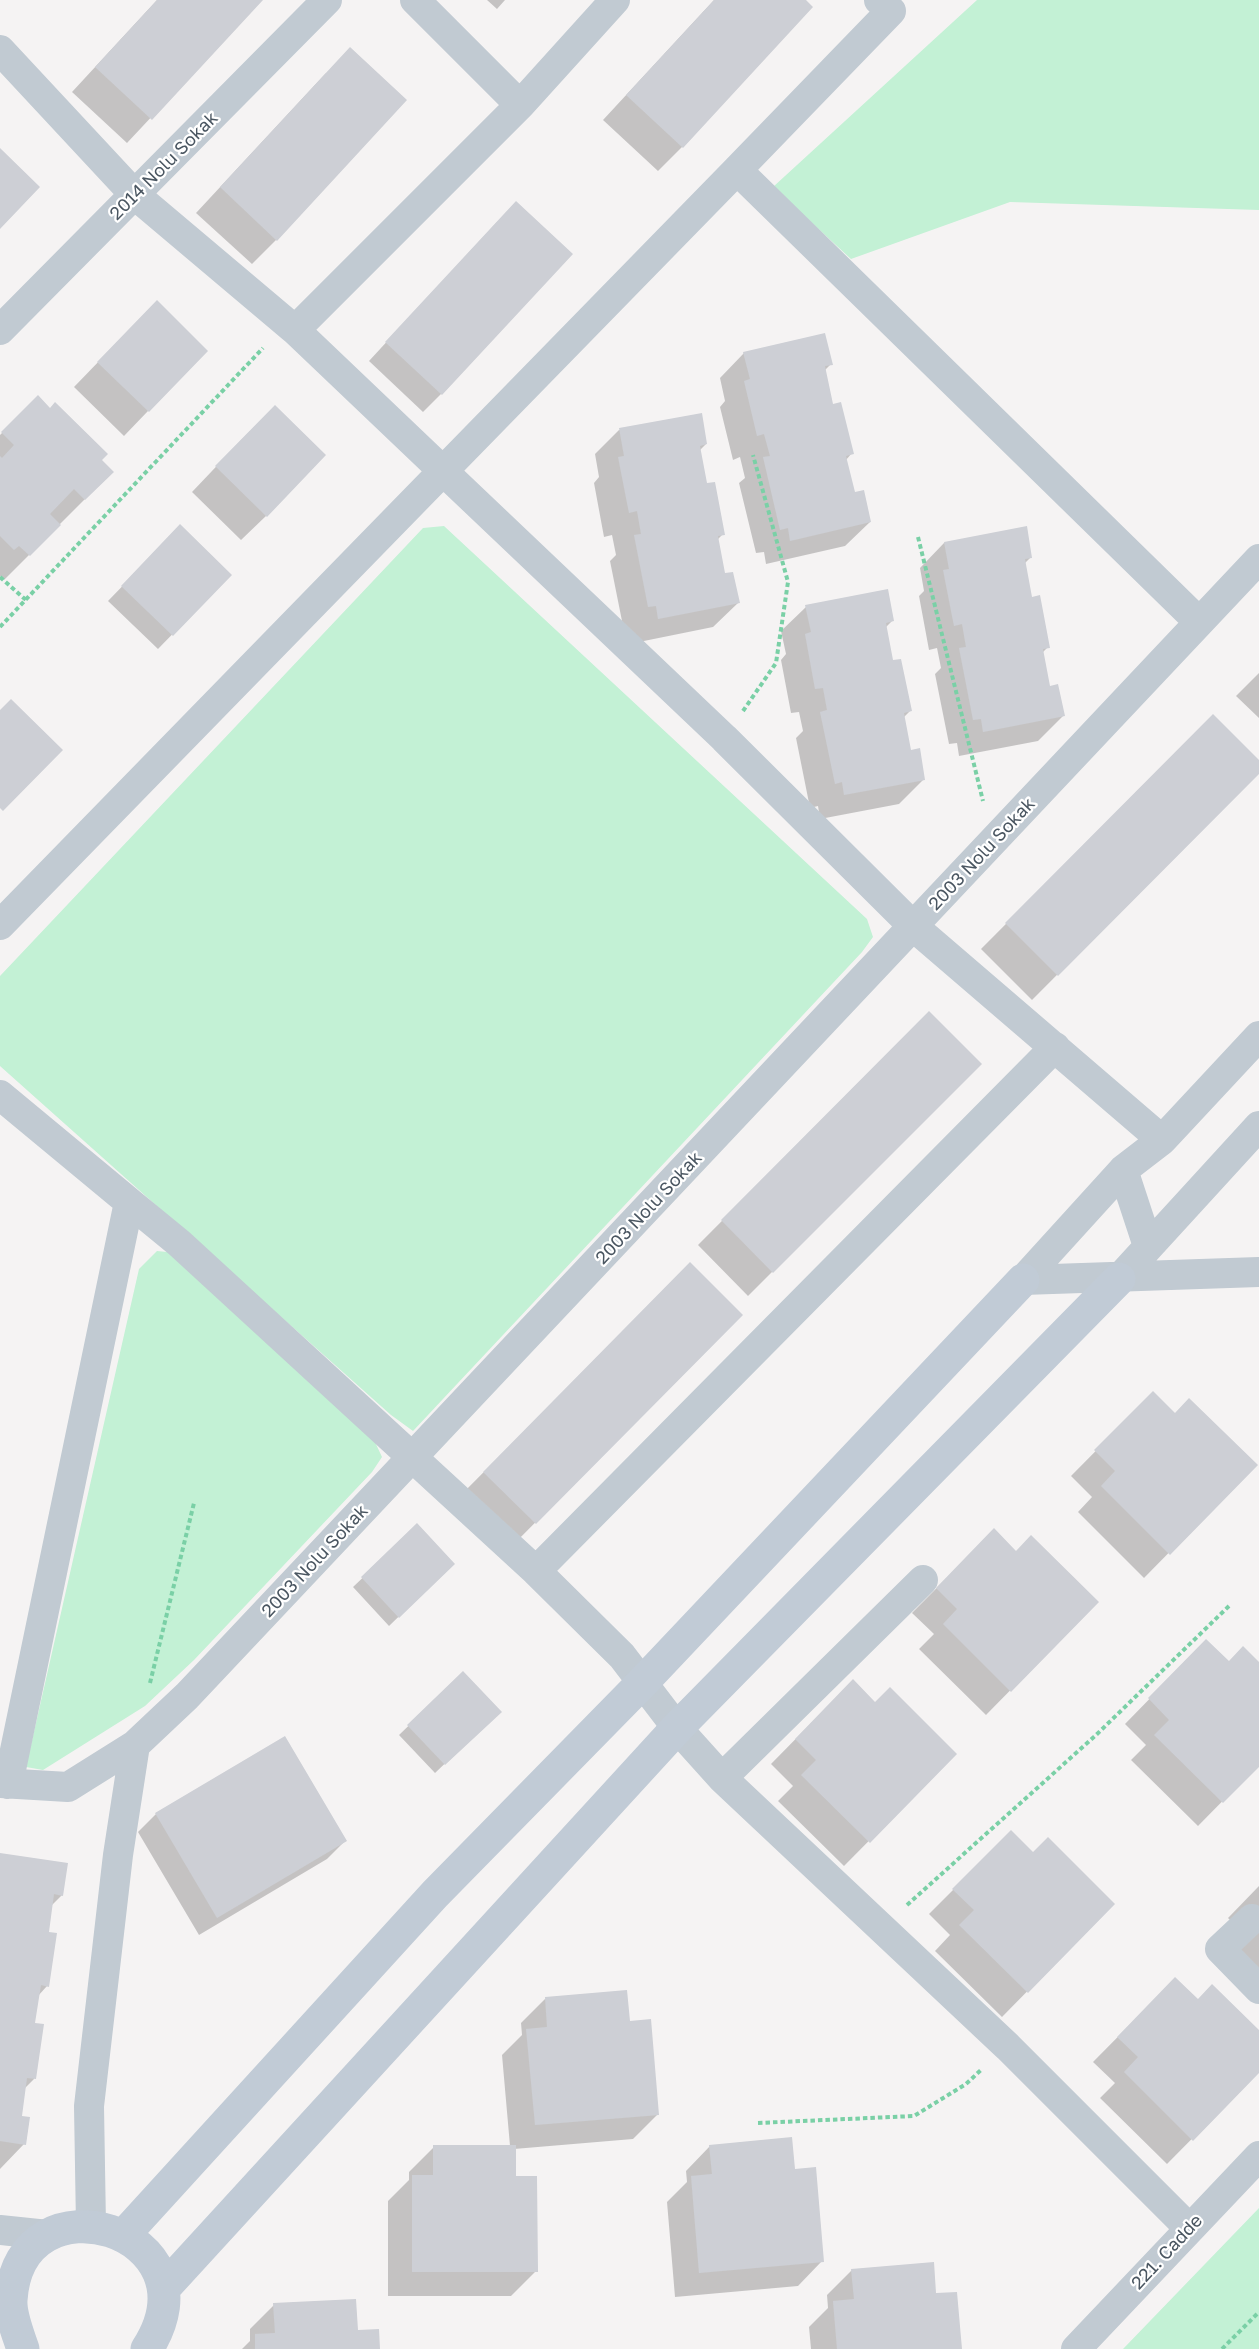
<!DOCTYPE html>
<html>
<head>
<meta charset="utf-8">
<style>
	body { margin:0 }
	canvas { display:block; background:#f5f3f3 }
</style>
</head>
<body>
<canvas width="1259" height="2349"></canvas>
<script>
const c = document.querySelector('canvas').getContext('2d');
c.lineJoin = 'round';
function paint(path, color) { c.fillStyle = color; c.fill(path, 'evenodd'); }
function strokePath(path, color, width, dash) { c.strokeStyle = color; c.lineWidth = width; c.lineCap = dash ? 'butt' : 'round'; c.setLineDash(dash || []); c.stroke(path); }
function label(font, color, halo, rows, align = 'center') {
  c.font = font + ' "Golos Text",sans-serif'; c.lineWidth = 4.5; c.setLineDash([]); c.textBaseline = 'middle'; c.strokeStyle = halo; c.fillStyle = color; for (const [text, x, y, turn = 0] of rows) {
    c.save(); c.translate(x, y); c.rotate((+turn || 0) * Math.PI / 180); c.textAlign = isNaN(turn) ? turn : align; if (halo) c.strokeText(text, 0, 0); c.fillText(text, 0, 0); c.restore();
  }
}
paint(new Path2D(`
	M977 0H1259V210L1010 202 851 259 773 187Z
	M444 526 867 919 873 937 862 952 413 1431 391 1415 0 1066V976L423 528Z
	M157 1251 177 1253 375 1442 382 1457 372 1472 194 1660 145 1706 43 1770 26 1767 139 1269Z
	M1259 2208V2349H1123Z`), '#c3f1d5');
paint(new Path2D(`
	M157 0H261L127 143 72 92Z
	M487 0H505L497 9Z
	M714 0H803L682 147 658 171 603 120Z
	M326 73 276 240 252 264 196 213Z
	M498 221 441 394 423 412 369 361Z
	M132 327 148 411 124 436 74 387Z
	M744 353 831 364 824 371 832 405 852 453 846 460 854 494 870 522 845 546 766 564 764 552 756 553 739 483 745 478 740 457 733 460 720 407 725 401 720 378Z
	M38 397 112 472 4 580 0 576V435Z
	M619 430 706 444 699 451 705 485 723 534 717 540 723 575 738 603 713 627 634 643 624 631 610 561 616 555 612 535 604 537 594 483 599 477 595 454Z
	M250 431 266 516 241 540 192 492Z
	M167 540 230 575 158 649 108 601Z
	M944 543 1031 557 1024 564 1030 598 1048 647 1042 653 1048 688 1063 716 1038 741 959 756 957 743 949 744 935 674 941 668 937 648 929 650 919 596 924 591 920 568Z
	M806 607 892 621 885 628 892 662 910 711 903 718 910 752 924 779 899 804 820 819 818 806 810 808 796 738 803 731 799 712 791 713 781 660 786 654 781 631Z
	M1259 673V718L1236 696Z
	M1213 716 1259 762V772L1032 1000 981 949Z
	M929 1013 980 1064 748 1296 698 1245Z
	M690 1264 741 1315 510 1548 459 1497Z
	M1153 1393 1175 1415 1255 1465 1144 1578 1078 1512 1092 1497 1071 1476Z
	M417 1526 453 1564 389 1626 353 1587Z
	M994 1530 1016 1552 1097 1602 986 1715 919 1649 934 1634 912 1613Z
	M1206 1641 1228 1663 1259 1664V1764L1198 1826 1131 1760 1146 1745 1125 1724Z
	M463 1673 499 1712 435 1773 399 1735Z
	M875 1704 955 1754 844 1866 778 1801 793 1786 771 1764 828 1706Z
	M156 1814 345 1841 327 1859 199 1935 138 1832Z
	M1011 1832 1033 1853 1113 1904 1002 2017 935 1951 950 1935 929 1914Z
	M0 1855 62 1895 51 1906 47 1933V1986L38 1996 34 2024V2079L24 2089 20 2117 24 2144 0 2169Z
	M1259 1886V1979L1234 1954 1249 1939 1228 1918Z
	M1175 1979 1197 2001 1259 2033V2071L1167 2164 1100 2098 1115 2083 1093 2062Z
	M545 1999 628 2023 658 2114 633 2139 514 2149V2178L536 2271 511 2296H388V2201L409 2180V2172L434 2147 510 2146 502 2055 522 2035 521 2023Z
	M710 2146 793 2170 822 2261 798 2286 675 2297 667 2202 687 2182 686 2171Z
	M852 2270 935 2295 961 2349H811L809 2327 828 2308 827 2295Z
	M274 2305 357 2332 379 2349H242L250 2341V2329Z`), '#0003');
paint(new Path2D(`
	M157 0H263L152 120 95 67Z
	M714 0H806L813 7 683 148 626 95Z
	M350 47 407 100 277 241 220 187Z
	M0 148 40 187 0 229Z
	M516 201 573 254 442 395 385 342Z
	M157 300 208 351 149 412 97 362Z
	M825 333 833 365 825 366 833 404 841 402 854 454 846 456 855 492 864 490 871 522 790 541 788 528 780 530 763 457 770 456 764 434 757 436 744 381 750 379 743 352Z
	M38 395 50 408 55 402 108 454 102 460 114 472 85 500 74 489 50 514 61 525 30 556 19 546 14 550 0 536V456L2 458 14 445 1 432Z
	M275 405 326 455 267 517 215 466Z
	M702 413 707 444 700 446 707 483 715 482 725 535 718 536 725 573 733 572 740 603 658 619 656 606 648 607 634 535 641 534 637 511 629 513 618 457 624 456 619 428Z
	M180 524 232 575 173 636 121 586Z
	M1027 526 1032 558 1025 559 1032 597 1040 595 1050 648 1043 649 1050 686 1058 684 1065 716 983 732 981 719 973 720 959 648 966 647 962 624 954 626 943 570 949 569 944 542Z
	M888 589 894 621 886 623 893 660 901 659 912 711 904 713 911 750 920 748 925 780 844 795 842 782 835 784 820 712 827 710 823 688 815 689 805 634 811 632 805 605Z
	M11 699 63 750 3 811 0 808V710Z
	M1213 714 1259 760V774L1058 976 1005 923Z
	M929 1011 982 1064 773 1273 721 1220Z
	M690 1262 743 1315 536 1524 483 1472Z
	M1153 1391 1175 1413 1189 1398 1258 1465 1170 1555 1101 1486 1115 1471 1094 1450Z
	M417 1523 455 1564 399 1618 361 1577Z
	M994 1528 1016 1551 1031 1535 1099 1602 1011 1692 943 1624 957 1609 936 1588Z
	M1206 1639 1229 1661 1243 1646 1259 1662V1767L1223 1803 1154 1735 1169 1720 1148 1698Z
	M463 1671 502 1712 445 1765 407 1725Z
	M853 1679 875 1702 890 1687 957 1754 870 1843 801 1775 816 1760 795 1739Z
	M285 1736 347 1841 217 1918 155 1813Z
	M1011 1830 1033 1852 1048 1837 1115 1904 1028 1993 959 1925 974 1910 952 1889Z
	M0 1853 68 1863 63 1896 54 1894 49 1932 57 1933 49 1987 41 1985 35 2023 44 2024 36 2079 27 2078 22 2116 30 2117 26 2145 0 2141Z
	M1175 1977 1198 1999 1212 1984 1259 2030V2073L1193 2141 1124 2072 1138 2057 1117 2037Z
	M627 1990 630 2021 651 2019 659 2115 535 2125 526 2029 547 2027 545 1997Z
	M792 2137 795 2169 816 2167 824 2262 699 2273 691 2176 712 2174 709 2145Z
	M433 2145H516V2176H537L538 2272H412V2175H433Z
	M934 2262 936 2293 957 2292 962 2349H837L833 2301 854 2299 851 2269Z
	M356 2299 358 2330 379 2329 380 2349H255V2334L275 2333 273 2303Z`), '#cdcfd5');
strokePath(new Path2D(`
	M918 537 983 801
	M0 577 26 600
	M0 627 263 348
	M743 711 776 663 788 582 753 455
	M150 1683 194 1503
	M907 1905 1095 1736 1229 1606
	M758 2123 914 2116 966 2084 982 2069
	M1222 2349 1259 2312`), '#7ad0a6', 4, [4.5, 3]);
strokePath(new Path2D(`
	M415 0 520 105
	M0 50 135 195 295 330 443 471 0 925
	M737 170 891 11 879 0
	M0 330 327 0
	M295 330 520 105 615 0
	M0 1095 129 1202
	M1162 1140 914 927 724 738 443 471 737 170 1198 621
	M1123 1170 1148 1246
	M1119 1279 1259 1126
	M1023 1280 1123 1170 1162 1140 1259 1036
	M1023 1280 1259 1272
	M536 1571 1055 1047
	M722 1778 923 1580
	M0 1783 68 1787 135 1745 187 1696 1259 559
	M8 1784 129 1202 179 1243 536 1571 622 1656 677 1728 722 1778 1008 2047 1189 2228
	M1252 1919 1220 1949 1259 1989
	M91 2226 89 2106 118 1855 135 1745
	M0 2230 48 2235
	M1076 2349 1259 2156`), '#c1cad2', 30);
strokePath(new Path2D(`
	M124 2235 435 1894 642 1683 1023 1280
	M165 2287 677 1728 1119 1279
	M23 2349C18 2334 10 2315 11 2300 19 2169 223 2231 147 2349`), '#c1cbd6', 33);
label('18px', '#4a5661', '#fff', [
	["2014 Nolu Sokak",164,166,-45],
	["2003 Nolu Sokak",982,854,-47],
	["2003 Nolu Sokak",649,1208,-47],
	["2003 Nolu Sokak",315,1561,-47],
	["221. Cadde",1167,2252,-47]
]);
</script>
</body>
</html>
